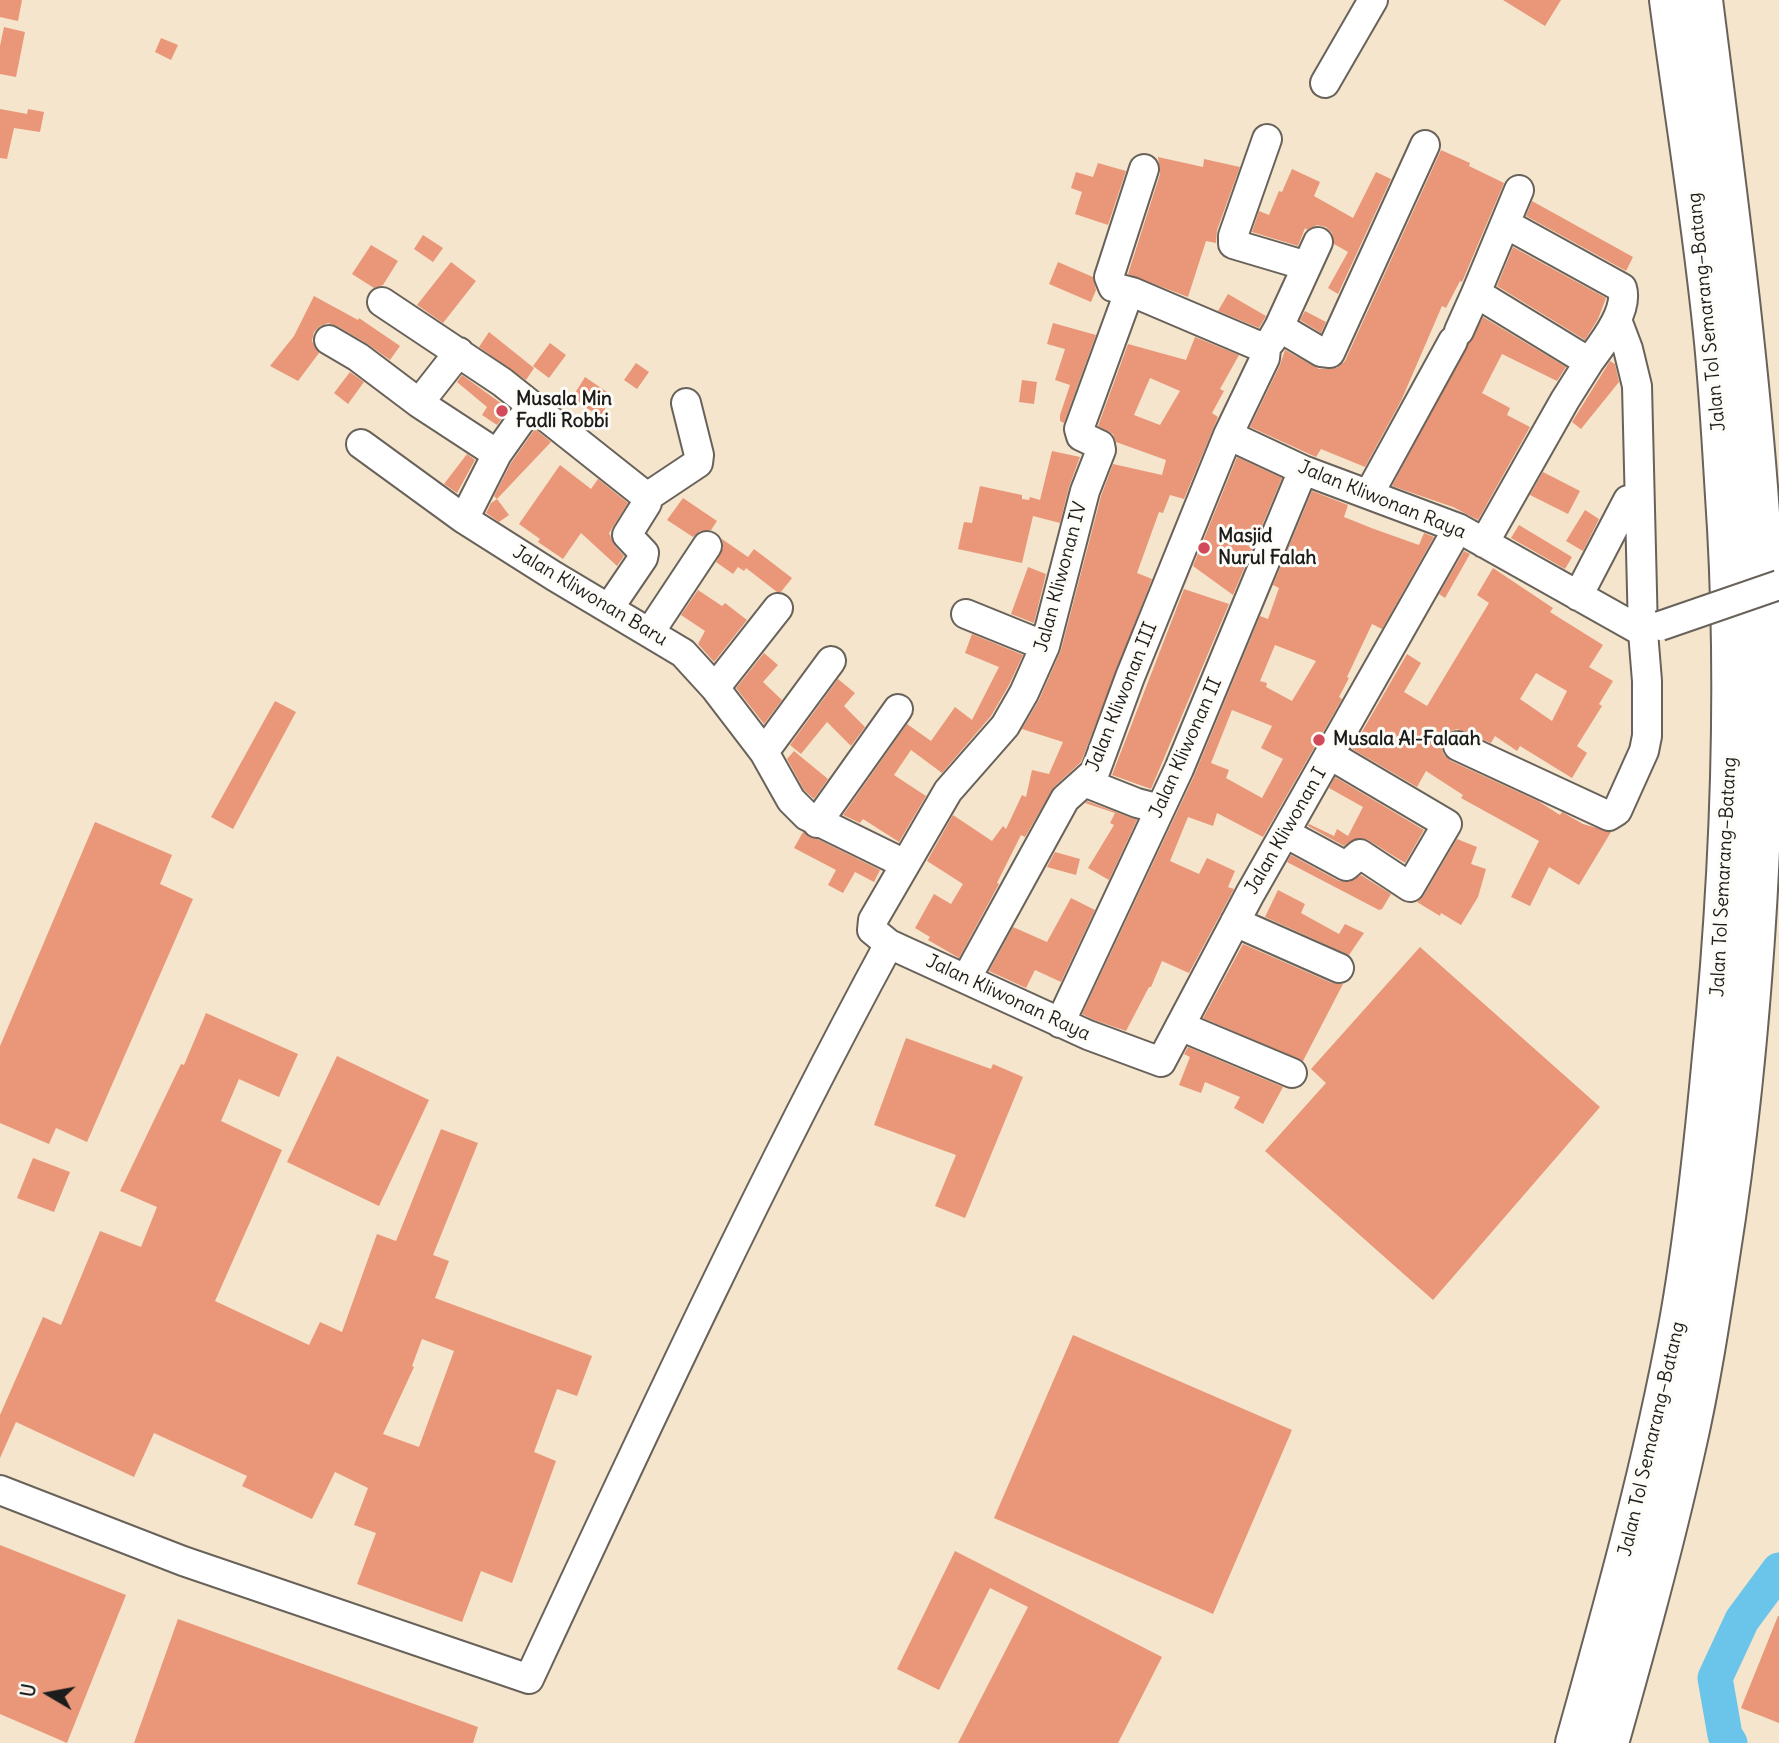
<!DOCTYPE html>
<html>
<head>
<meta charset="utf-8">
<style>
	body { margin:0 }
	#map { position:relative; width:1779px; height:1743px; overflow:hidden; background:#f4e5cc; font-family:Delius,sans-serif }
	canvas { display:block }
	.north { position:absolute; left:14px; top:1659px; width:70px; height:70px; -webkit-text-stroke:5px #fdfcf7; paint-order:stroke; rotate:280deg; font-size:19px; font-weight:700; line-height:28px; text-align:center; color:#1c1c1c }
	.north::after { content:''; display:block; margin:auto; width:24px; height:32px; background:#1c1c1c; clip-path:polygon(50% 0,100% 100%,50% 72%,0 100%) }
</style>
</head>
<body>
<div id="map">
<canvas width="1779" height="1743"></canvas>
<div class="north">U</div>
</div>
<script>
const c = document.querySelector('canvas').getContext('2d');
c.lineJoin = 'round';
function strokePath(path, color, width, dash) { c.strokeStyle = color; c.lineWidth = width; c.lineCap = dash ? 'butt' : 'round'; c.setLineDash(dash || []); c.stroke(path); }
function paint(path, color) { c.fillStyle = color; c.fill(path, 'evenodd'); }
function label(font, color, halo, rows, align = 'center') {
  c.font = font + ' Delius,sans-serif'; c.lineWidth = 6; c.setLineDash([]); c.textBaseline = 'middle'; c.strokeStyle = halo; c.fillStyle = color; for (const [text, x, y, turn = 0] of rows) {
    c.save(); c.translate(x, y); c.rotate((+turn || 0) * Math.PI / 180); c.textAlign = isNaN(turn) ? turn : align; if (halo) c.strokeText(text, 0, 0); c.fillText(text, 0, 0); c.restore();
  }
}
strokePath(new Path2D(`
	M1730 1743 1725 1735 1715 1678 1742 1620 1779 1570`), '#6bc4e9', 35);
paint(new Path2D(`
	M0 0H22L18 21 0 17Z
	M1503 0H1561L1545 26Z
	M4 27 25 32 16 77 0 74V46Z
	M161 38 178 45 171 60 155 52Z
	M0 109 27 114 28 109 44 112 40 132 14 128 7 159 0 158Z
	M1441 150 1470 163 1469 166 1504 183 1462 282 1460 281 1446 308 1442 306 1401 401 1365 467 1321 449 1316 457 1250 427 1280 365 1285 350 1319 369 1337 368 1345 361Z
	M1158 157 1203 167 1204 159 1240 167 1217 230 1216 243 1206 241 1188 297 1128 274 1160 174Z
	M1098 163 1126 171 1108 225 1075 214 1082 192 1071 188 1076 172 1093 177Z
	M1292 169 1320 182 1314 196 1353 218 1376 172 1391 179 1338 294 1328 288 1348 252 1334 244 1332 233 1326 227 1317 225 1307 230 1305 228 1298 246 1252 232 1259 211 1269 215 1279 191 1282 192Z
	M1532 201 1633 257 1626 271 1526 216Z
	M423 235 443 248 433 262 414 249Z
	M371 245 398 261 383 285 374 288 352 274Z
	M1513 247 1606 298 1598 319 1585 340 1497 286Z
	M451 262 476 281 443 323 417 305Z
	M1058 262 1093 277 1096 290 1091 302 1049 284Z
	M1228 294 1266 316 1259 328 1218 311Z
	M314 296 358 320 359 318 400 346 390 360 366 343 337 326 328 323 320 326 314 332 312 341 319 353 298 381 270 366 294 336Z
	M1305 311 1326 322 1321 333 1300 320Z
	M1483 317 1566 367 1557 381 1502 354 1482 393 1510 408 1507 415 1530 427 1478 520 1453 507 1392 486Z
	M1053 323 1096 335 1064 423 1060 421V415L1070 385 1055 380 1065 349 1047 344Z
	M489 332 534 368 526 380 479 347Z
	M1195 337 1239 355 1220 389 1224 391 1212 413 1218 417 1184 499 1170 495 1163 513 1159 512 1137 573 1152 579 1081 762 1054 787 1025 837 1021 835 997 883 999 884 959 958 928 940 930 937 915 928 934 894 951 904 963 884 927 861 953 815 992 841 1003 826 1006 829 1022 795 1026 797 1032 770 1049 774 1063 742 1022 729 1039 700 1061 650 1101 496 1113 464 1162 475 1166 460 1116 442 1113 434 1098 426 1128 344 1186 360ZM1150 378 1180 391 1160 425 1134 415Z
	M550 343 566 355 549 378 533 366Z
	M1610 361 1615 364 1619 382 1581 429 1572 422Z
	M636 363 649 372 637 389 624 380Z
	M350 372 364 382 348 404 334 393Z
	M462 375 509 409 497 425 482 415 487 407 457 382Z
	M585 377 613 396 600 417 572 398Z
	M1022 380 1037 382 1034 404 1019 402Z
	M535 429 551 442 497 499 494 496 511 463Z
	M1052 451 1080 457 1069 487 1060 523 1033 516 1022 563 958 549 964 522 972 523 980 486 1022 495V499L1029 500 1030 497 1040 500Z
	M467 454 475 460 457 493 444 484Z
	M1237 457 1282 478 1233 595 1193 566Z
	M560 465 591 489 598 479 628 503 609 533 615 546 624 556 617 566 581 533 563 559 538 542 540 539 519 524Z
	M1543 472 1580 491 1568 514 1530 495Z
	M1312 491 1348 505 1344 517 1374 529 1419 545 1424 533 1434 537 1382 629 1372 624 1347 677 1349 678 1339 697 1342 699 1263 837 1217 813 1213 826 1188 817 1170 861 1199 874 1207 858 1235 871 1228 887 1234 889 1189 973 1162 961 1151 987H1149L1126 1031 1094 1020 1082 1014 1194 776 1260 616 1268 619 1279 588 1273 585ZM1275 645 1316 661 1292 701 1266 687 1267 683 1260 681ZM1232 710 1272 726 1261 748 1283 759 1262 798 1226 778 1229 770 1211 763Z
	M683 498 717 521 711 530 700 531 693 537 667 520Z
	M497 499 509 515 499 522 486 513 491 503Z
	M1585 510 1599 519 1583 551 1566 541Z
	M1519 525 1572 557 1565 569 1511 538Z
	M722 539 748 557 754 549 792 578 781 592H777L746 568 744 571 738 567 733 574 716 562 723 548Z
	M1464 551 1470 554 1445 598 1439 594Z
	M1028 567 1046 574 1034 623 1011 614Z
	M1493 568 1553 608 1550 612 1603 645 1589 667 1613 681 1599 704 1602 706 1577 746 1587 753 1572 778 1520 746 1517 751 1495 736 1491 743 1457 729 1449 732 1443 740 1441 747 1444 755 1451 761 1538 801 1560 815 1562 812 1583 824 1611 832 1579 885 1549 867 1530 906 1511 897 1539 841 1461 798 1463 795 1426 771 1417 787 1352 749 1407 654 1421 663 1404 692 1427 706 1489 603 1477 595ZM1536 673 1567 691 1552 721 1520 699Z
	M1184 589 1229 604 1151 789 1112 775Z
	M698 590 722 606 725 603 747 620 714 662 698 644 705 631 681 615Z
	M972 634 1023 655 1009 685 991 716 942 773 911 750 894 775 926 796 899 842 863 819 860 823 843 815 907 724 931 741 955 707 972 720 999 667 965 653Z
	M764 653 778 665 763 682 782 700 764 724 736 688Z
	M838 679 855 693 844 706 865 727 851 746 827 722 801 754 790 745Z
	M275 701 296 712 233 829 211 817Z
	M794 751 828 779 814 799 804 790 787 759Z
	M1335 777 1424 830 1405 863 1368 840 1358 838 1344 846 1308 826 1309 824 1334 836 1337 829 1348 836 1363 807 1329 788Z
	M1087 801 1137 820 1109 880 1088 868 1114 825 1110 823 1115 813 1085 803Z
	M95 822 172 855 160 884 193 899 87 1142 56 1128 49 1144 0 1123V1046Z
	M803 832 880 870 874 882 855 872 843 893 828 885 836 870 794 848Z
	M1457 839 1477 847 1471 864 1486 869 1478 897 1461 925 1441 913 1440 916 1417 902 1424 895Z
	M1055 852 1080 859 1076 875 1047 867Z
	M1291 855 1339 881 1349 882 1361 875 1391 894 1382 909 1379 910 1287 862Z
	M1278 890 1305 904 1301 913 1339 934 1345 924 1364 933 1349 955 1265 917Z
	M1071 898 1095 910 1061 982 1035 970 1026 988 989 971 1013 927 1047 942Z
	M1243 944 1332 983 1343 984 1303 1061 1203 1018Z
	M1420 947 1600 1107 1433 1300 1265 1151 1326 1083 1311 1069Z
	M206 1013 298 1054 279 1097 239 1079 221 1121 282 1150 215 1301 309 1345 320 1322 342 1332 377 1234 396 1241 441 1129 478 1143 433 1255 449 1261 435 1298 592 1356 577 1396 557 1389 534 1452 556 1461 512 1583 481 1571 462 1622 357 1584 376 1533 354 1525 368 1488 335 1472 312 1519 242 1486 247 1476 154 1433 134 1477 16 1422 0 1458V1415L43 1317 61 1325 100 1231 141 1247 157 1207 120 1191 181 1064 184 1065ZM422 1339 454 1351 419 1447 383 1434 414 1367 412 1366Z
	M906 1038 991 1069 993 1064 1023 1077 965 1218 935 1206 956 1155 874 1125Z
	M1188 1047 1283 1087 1263 1124 1234 1108 1240 1097 1205 1082 1201 1093 1179 1085 1190 1057 1184 1054Z
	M337 1056 429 1100 379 1206 287 1162Z
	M33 1158 70 1172 54 1212 17 1198Z
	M1073 1335 1292 1430 1213 1614 994 1518Z
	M0 1545 126 1595 67 1743 0 1714Z
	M955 1551 1162 1657 1118 1743H958L1028 1607 990 1588 939 1690 897 1669Z
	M1778 1616H1779V1723L1741 1708Z
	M178 1619 478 1727 473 1743H134Z`), '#ea9779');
const minor = new Path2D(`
	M1325 83 1373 0
	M1267 139 1233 236V244L1307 266
	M1506 224 1622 288C1629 311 1602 344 1589 362L1476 293 1519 190
	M1129 292 1079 429 1081 436 1100 445 1101 450 1085 491 1045 646 1024 693 1005 726 948 791 873 920 872 930 889 944 1088 1035 1161 1062 1250 894 1458 528
	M382 302 502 382 647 497V503L627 535 644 553 643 558 609 608
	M1279 327 1321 352 1330 353 1425 145
	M1459 331 1476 293
	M329 340 358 357 419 403 497 454
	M1271 341 1279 327 1318 242
	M419 403 459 352
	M531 406 497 454 464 519 554 576 683 653 715 688 764 752 791 800 807 816 905 864
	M1228 435 1303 470 1458 528 1643 632
	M361 444 464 519
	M1369 494 1453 341
	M647 497 698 463 699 455 686 403
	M1484 543 1565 400 1589 362
	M1578 596 1628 500
	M966 614 1045 646
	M650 632 707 546
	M715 688 778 608
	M1458 746 1609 816 1617 811 1644 751 1647 736V681L1643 632 1637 386 1628 349 1617 320
	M764 752 831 661
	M1084 782 1137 803 1160 809
	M817 823 898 709
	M1285 833 1346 866 1360 854 1410 887 1447 824 1330 755
	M1235 922 1339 968
	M966 979 1065 799 1095 772 1130 677 1228 435 1265 358 1266 349 1132 292 1113 287 1109 277 1144 169
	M1060 1023 1179 769 1303 470
	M1180 1026 1292 1073
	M0 1490 183 1561 529 1679C644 1432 759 1184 889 944`);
const highway = new Path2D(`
	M1575 1743C1614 1604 1653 1464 1679 1322 1694 1238 1703 1152 1711 1067 1729 888 1737 708 1727 528 1723 466 1720 404 1714 342 1703 228 1684 114 1669 0
	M1609 1743C1636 1647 1663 1550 1685 1452 1703 1374 1714 1295 1726 1217 1746 1079 1757 941 1762 802 1765 711 1766 619 1761 528 1749 351 1725 176 1703 0`);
strokePath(minor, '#68625a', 32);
strokePath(highway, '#68625a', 42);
strokePath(minor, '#fff', 28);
strokePath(highway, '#fff', 38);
const minorBridge = new Path2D(`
	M1660 626 1779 585`);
strokePath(minorBridge, '#68625a', 32, []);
strokePath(minorBridge, '#fff', 28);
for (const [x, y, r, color] of [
	[502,411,7,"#d1495b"],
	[1204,548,7,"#d1495b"],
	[1319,740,7,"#d1495b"]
]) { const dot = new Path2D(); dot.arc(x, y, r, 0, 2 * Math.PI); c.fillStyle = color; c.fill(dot); strokePath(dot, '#fdfcf7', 2.5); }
label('19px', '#1c1c1c', '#fdfcf7', [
	["Jalan Tol Semarang–Batang",1707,312,-96],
	["Jalan Kliwonan Raya",1382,500,22],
	["Jalan Kliwonan IV",1061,577,-75],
	["Jalan Kliwonan Baru",590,596,31],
	["Jalan Kliwonan III",1122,697,-68],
	["Jalan Kliwonan II",1186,748,-66],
	["Jalan Kliwonan I",1286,831,-60],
	["Jalan Tol Semarang–Batang",1724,877,-87],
	["Jalan Kliwonan Raya",1008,998,25],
	["Jalan Tol Semarang–Batang",1652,1439,-77]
]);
label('bold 19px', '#1c1c1c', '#fdfcf7', [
	["Musala Min",516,400],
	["Fadli Robbi",516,422],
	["Masjid",1218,537],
	["Nurul Falah",1218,559],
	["Musala Al-Falaah",1333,740]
], 'left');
</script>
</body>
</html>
